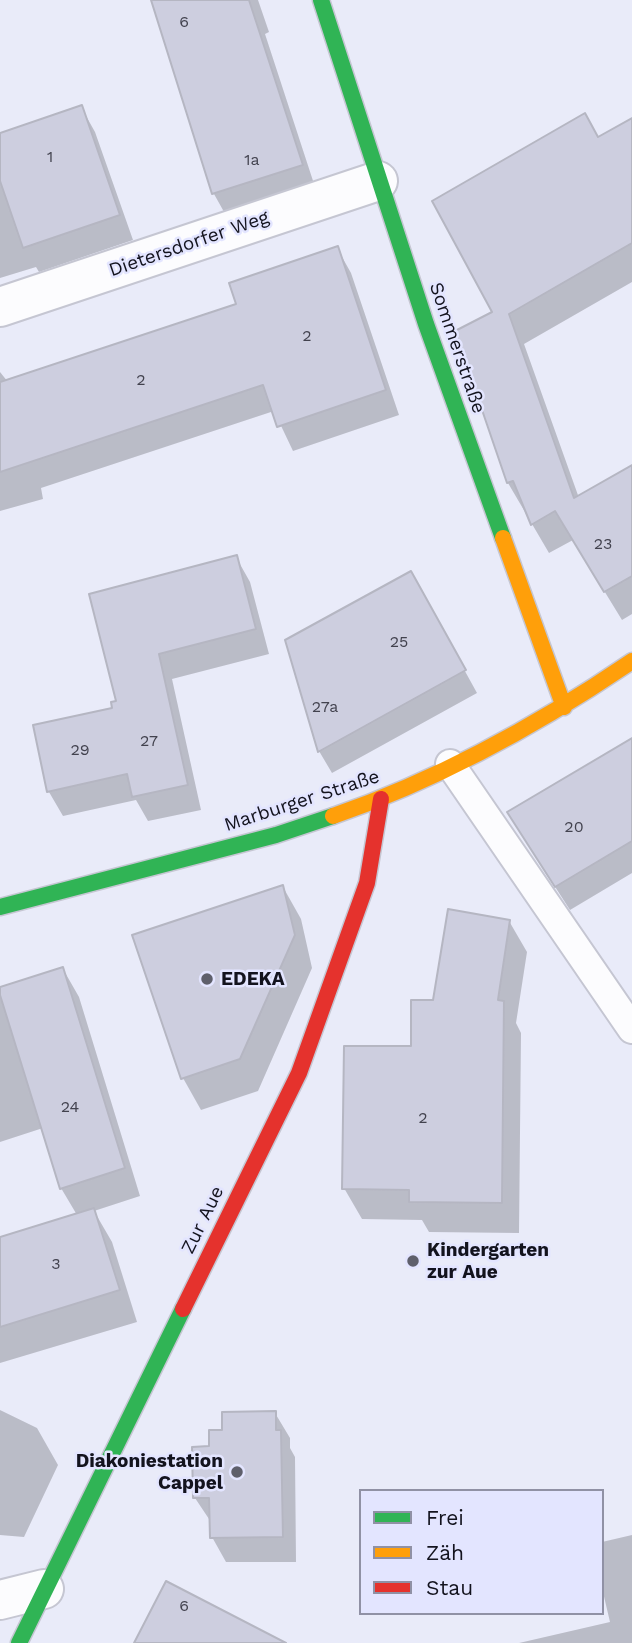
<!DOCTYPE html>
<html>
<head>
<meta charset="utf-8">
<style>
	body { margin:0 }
	#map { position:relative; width:632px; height:1643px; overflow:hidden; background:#e9ebf9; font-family:"Work Sans",sans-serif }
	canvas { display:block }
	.legend { position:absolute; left:359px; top:1489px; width:245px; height:126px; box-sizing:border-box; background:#e3e5ff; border:2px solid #9091a5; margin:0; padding:9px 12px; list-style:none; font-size:21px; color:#13131e }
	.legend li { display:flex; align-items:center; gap:14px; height:35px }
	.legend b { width:35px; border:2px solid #9091a5 }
</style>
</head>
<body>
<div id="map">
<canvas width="632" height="1643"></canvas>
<ul class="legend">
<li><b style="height:9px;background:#30b455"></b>Frei</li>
<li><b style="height:9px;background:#ff9f0a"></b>Zäh</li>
<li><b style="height:9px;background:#e5322d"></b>Stau</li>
</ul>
</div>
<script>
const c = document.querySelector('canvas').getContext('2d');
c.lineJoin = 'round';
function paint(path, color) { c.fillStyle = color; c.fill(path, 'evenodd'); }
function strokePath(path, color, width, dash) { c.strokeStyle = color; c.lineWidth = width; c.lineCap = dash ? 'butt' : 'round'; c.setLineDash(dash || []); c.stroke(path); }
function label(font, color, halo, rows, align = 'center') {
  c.font = font + ' "Work Sans",sans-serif'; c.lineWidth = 5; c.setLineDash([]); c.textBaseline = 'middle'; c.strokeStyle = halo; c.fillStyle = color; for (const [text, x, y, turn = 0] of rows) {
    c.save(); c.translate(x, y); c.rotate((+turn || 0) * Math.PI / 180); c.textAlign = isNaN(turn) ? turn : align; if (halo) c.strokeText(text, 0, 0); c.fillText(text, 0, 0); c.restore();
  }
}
paint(new Path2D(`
	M152 0H258L269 32 265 34 316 190 228 219 214 194Z
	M81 107 95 132 133 240 39 272 36 267 0 278V135Z
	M632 120V282L524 344 579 498 632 467V614L622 620 573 540 549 553 508 483 457 332 494 313 598 139Z
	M337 248 351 273 399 415 293 451 274 411 41 488 43 499 0 511V372L8 382 238 305Z
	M236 557 250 582 269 654 172 679 201 810 148 821 136 800 63 816 49 792Z
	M423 595 477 693 332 773 319 751 287 641Z
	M632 739V873L570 910 523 837Z
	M283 887 301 919 312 968 258 1091 201 1110 183 1078Z
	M509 921 527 952 516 1023 521 1033 519 1233 429 1232 422 1220 362 1219 344 1188 434 1002Z
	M63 969 79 997 140 1196 94 1211 112 1242 137 1322 0 1363V1239L77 1215 61 1188 43 1128 0 1142V988Z
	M0 1410 37 1428 58 1465 24 1537 0 1535Z
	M275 1413 290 1438V1448L295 1457 296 1562H226L212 1537 211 1522 195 1498 211 1448Z
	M632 1535V1643H519L610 1622 602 1588V1542Z`), '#0003');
const building = new Path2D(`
	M151 0H249L303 165 212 194Z
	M82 105 120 215 23 248 0 181V133Z
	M585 113 598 137 632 118V243L509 314 574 498 632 465V576L604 592 555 511 531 525 513 481 507 483 455 331 492 312 432 201Z
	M338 246 386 390 277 427 263 385 0 472V382L236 304 229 283Z
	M237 555 256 629 159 654 188 785 132 797 127 774 47 792 33 725 112 708 111 702 116 701 89 594Z
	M411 571 466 670 318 752 285 640Z
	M632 738V841L555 887 507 812Z
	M283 885 295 935 240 1059 181 1079 132 935Z
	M448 909 510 920 498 1000 504 1001 502 1203 409 1202V1190L342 1189 344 1046H411V1000H433Z
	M63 967 125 1168 60 1189 0 995V987Z
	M94 1208 120 1290 0 1327V1237Z
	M276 1411V1430H281L283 1537 210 1538 209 1498H193L192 1447 209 1446V1430H222V1412Z
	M166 1581 286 1643H134Z`);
paint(building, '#cdcedf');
strokePath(building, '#b5b6c2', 2);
const lane = new Path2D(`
	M450 764 632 1029`);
const street = new Path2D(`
	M0 307 378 181
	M0 1600 44 1589`);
const fast = new Path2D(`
	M321 0 426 324 503 538
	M0 907 276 835 333 816
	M19 1643 183 1309`);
const slow = new Path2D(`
	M503 538 564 707
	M333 816C437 780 541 723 632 661`);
const jam = new Path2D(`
	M183 1309 299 1073 367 883 381 799`);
strokePath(lane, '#c5c6d2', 32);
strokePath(street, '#c5c6d2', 42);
strokePath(fast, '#c5c6d2', 19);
strokePath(slow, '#c5c6d2', 19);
strokePath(jam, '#c5c6d2', 19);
strokePath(lane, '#fcfcfe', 28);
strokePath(street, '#fcfcfe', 38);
strokePath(fast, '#30b455', 16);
strokePath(slow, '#ff9f0a', 16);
strokePath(jam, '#e5322d', 16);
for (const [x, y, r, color] of [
	[207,979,7,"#5e5f6b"],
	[413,1261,7,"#5e5f6b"],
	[237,1472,7,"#5e5f6b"]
]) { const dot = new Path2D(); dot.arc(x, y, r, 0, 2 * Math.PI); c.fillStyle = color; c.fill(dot); strokePath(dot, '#e3e5ff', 2.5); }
label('16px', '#42424e', null, [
	["6",184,22],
	["1",50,157],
	["1a",252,160],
	["2",307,336],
	["2",141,380],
	["23",603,544],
	["25",399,642],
	["27a",325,707],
	["27",149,741],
	["29",80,750],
	["20",574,827],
	["24",70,1107],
	["2",423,1118],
	["3",56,1264],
	["6",184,1606]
]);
label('19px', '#13131e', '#e3e5ff', [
	["Dietersdorfer Weg",189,244,-19],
	["Sommerstraße",457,348,71],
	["Marburger Straße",302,801,-18],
	["Zur Aue",203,1220,-64]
]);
label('bold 19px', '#13131e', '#e3e5ff', [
	["EDEKA",221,979],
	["Kindergarten",427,1250],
	["zur Aue",427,1272],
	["Diakoniestation",223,1461,"right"],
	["Cappel",223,1483,"right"]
], 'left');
</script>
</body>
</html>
